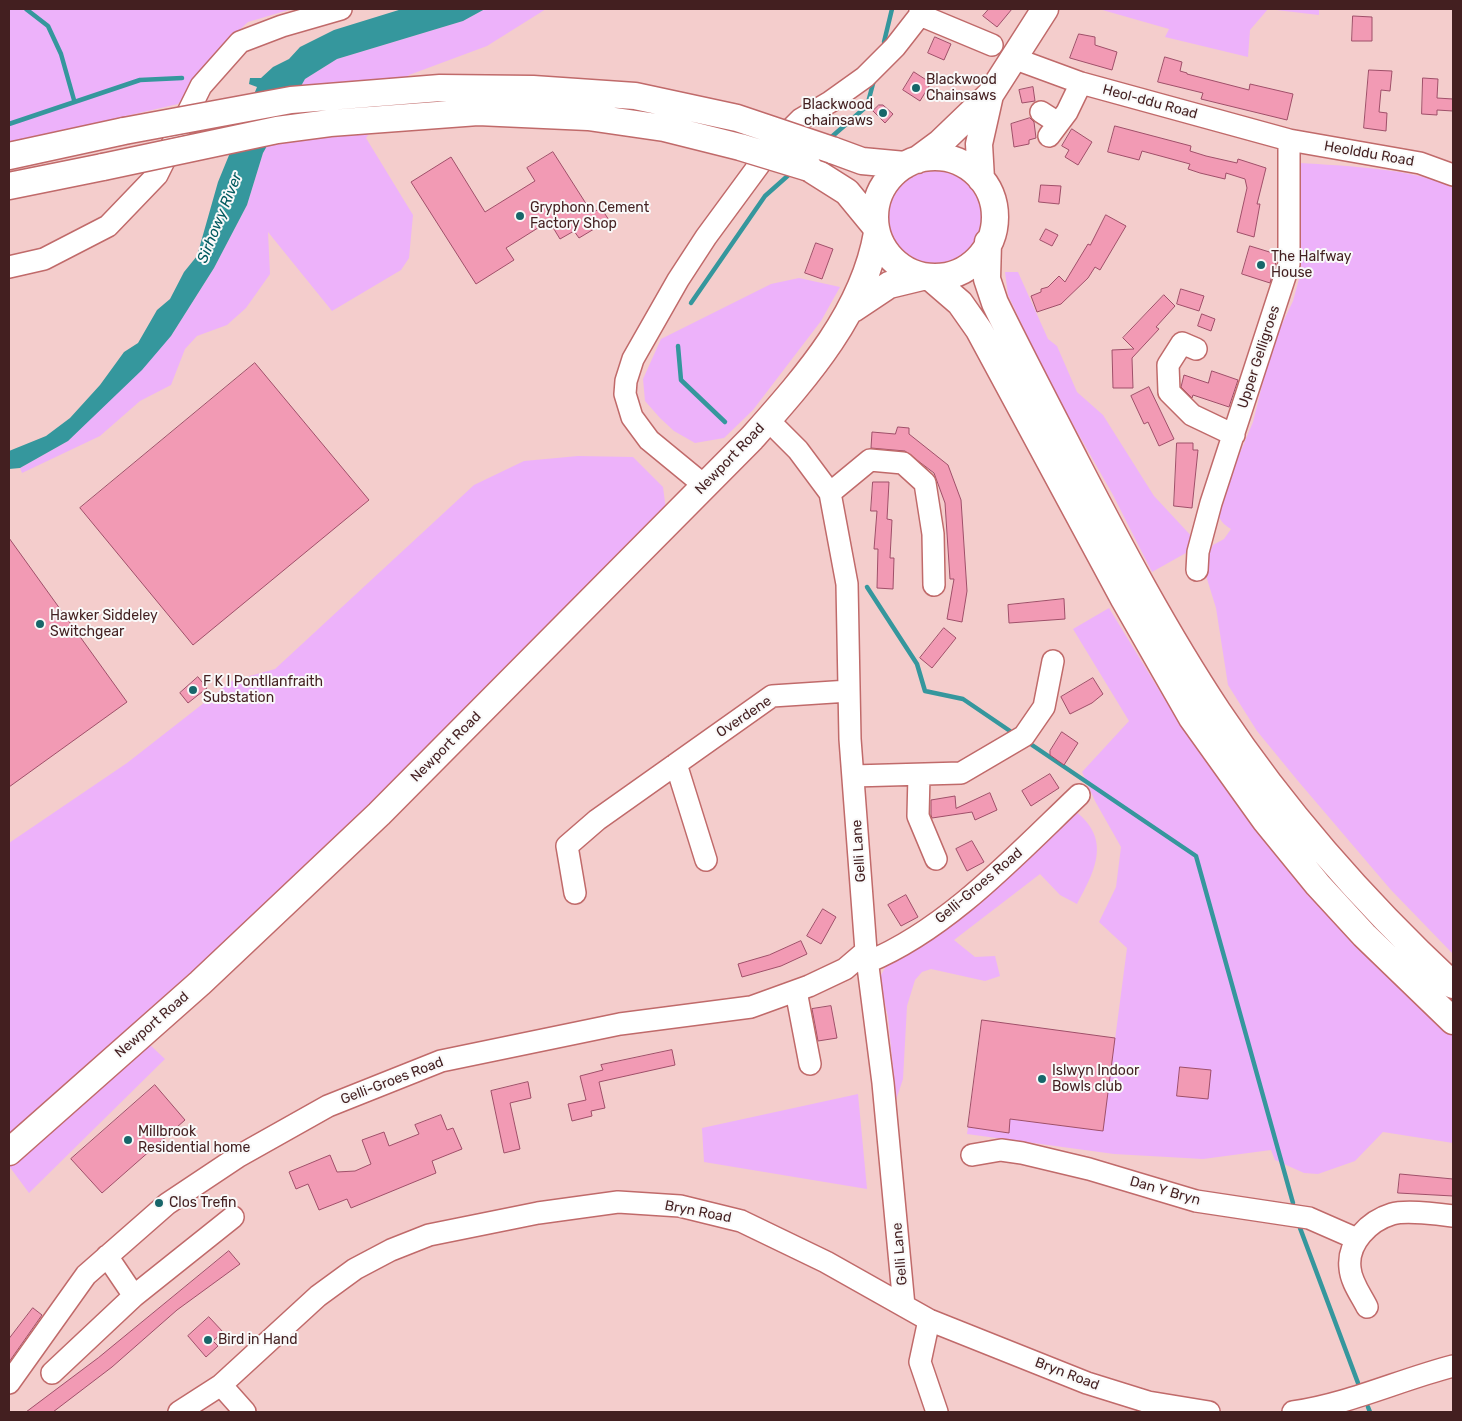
<!DOCTYPE html>
<html>
<head>
<meta charset="utf-8">
<style>
	body { margin:0 }
	#map { position:relative; width:1462px; height:1421px; overflow:hidden; background:#f4cdcc; font-family:Rubik,sans-serif }
	canvas { display:block }
	.frame { position:absolute; inset:0; border:10px solid #431f20; pointer-events:none }
</style>
</head>
<body>
<div id="map">
<canvas width="1462" height="1421"></canvas>
<div class="frame"></div>
</div>
<script>
const c = document.querySelector('canvas').getContext('2d');
c.lineJoin = 'round';
function paint(path, color) { c.fillStyle = color; c.fill(path, 'evenodd'); }
function strokePath(path, color, width, dash) { c.strokeStyle = color; c.lineWidth = width; c.lineCap = dash ? 'butt' : 'round'; c.setLineDash(dash || []); c.stroke(path); }
function label(font, color, halo, rows, align = 'center') {
  c.font = font + ' Rubik,sans-serif'; c.lineWidth = 4; c.setLineDash([]); c.textBaseline = 'middle'; c.strokeStyle = halo; c.fillStyle = color; for (const [text, x, y, turn = 0] of rows) {
    c.save(); c.translate(x, y); c.rotate((+turn || 0) * Math.PI / 180); c.textAlign = isNaN(turn) ? turn : align; if (halo) c.strokeText(text, 0, 0); c.fillText(text, 0, 0); c.restore();
  }
}
paint(new Path2D(`
	M9 9H292L248 22 219 49 178 104 9 143Z
	M485 9H546L487 46 409 75 366 138 413 215 409 258 401 270 332 311 268 232 270 274 246 308 227 325 197 336 185 349 171 385 140 401 100 436 22 473 20 468 68 441 171 336 214 268 247 205 263 153 305 79 337 59 463 21Z
	M1099 9H1268L1250 30 1248 57 1165 37 1169 29Z
	M1268 9H1319V15Z
	M1300 163C1343 166 1416 168 1453 188V954L1391 890 1298 781 1257 731 1228 685 1216 608 1203 566 1213 545 1224 539 1231 529C1220 522 1218 518 1218 505L1253 422 1272 345 1293 301 1302 268 1295 251 1294 227Z
	M889 217a46 46 0 1 1 92 0a46 46 0 1 1-92 0Z
	M1005 272H1018L1048 339 1057 346 1077 392 1103 415 1154 496 1195 540 1193 549 1152 572 1113 495 1050 384 1008 295Z
	M799 278 840 287 821 321 753 410 724 438 695 443 674 431 660 418 645 401 643 379 661 339 771 284Z
	M578 456 633 457 663 487 666 510 359 825 132 1028 165 1059 29 1193 9 1166V843L127 763 232 681 275 669 474 485 524 461Z
	M1109 608 1164 698 1209 765 1271 846 1420 1007 1453 1036V1143L1383 1132 1355 1161 1318 1174 1304 1173 1275 1160 1271 1150 1203 1159 1114 1154 967 1134 968 1127 1008 1133 1010 1119 1103 1131 1127 948 1099 922 1116 887 1121 847 1095 801 1082 772 1129 721 1073 629Z
	M1075 811C1112 839 1095 871 1077 904L1060 895 1040 874 954 940 975 957 995 956 1000 976 985 981 931 969 922 972 915 980 907 1006 903 1079 896 1100 888 1017 879 979 887 964Z
	M858 1094 867 1189 704 1162 702 1128Z`), '#edb2fa');
paint(new Path2D(`
	M402 9H485L463 21 337 59 305 79 263 153 247 205 214 268 171 336 142 370 68 441 20 468 9 469V451L46 436 70 418 100 385 124 352 138 343 157 310 170 299 184 272 197 256 218 182 257 87 249 84 250 78H261L273 67 289 59 300 47 334 30Z`), '#35979d');
strokePath(new Path2D(`
	M26 9 48 26 61 54 74 100
	M884 42 892 9
	M9 124 140 80 182 78
	M828 140 867 106 874 80
	M691 303 765 196 792 172
	M678 346 681 380 725 422
	M867 587 917 664 925 691 963 699 1010 731
	M1032 745 1196 856 1293 1203
	M1300 1228 1358 1383
	M1368 1407 1370 1412`), '#35979d', 4.5);
const building = new Path2D(`
	M989 9H1012L997 27 983 16Z
	M1353 16 1372 17V41H1352Z
	M1079 34 1095 37V45L1117 52 1112 70 1070 58Z
	M935 37 951 44 944 60 928 53Z
	M1165 57 1182 62 1180 71 1187 73V74L1249 90 1250 84 1293 94 1287 120 1201 99 1203 93 1158 82Z
	M1369 70 1392 71 1390 91 1381 90 1379 112 1387 113 1386 131 1364 128Z
	M914 72 931 83 920 101 903 90Z
	M1423 78 1438 79 1437 98 1453 99V111L1437 110V115L1422 114Z
	M1033 87 1035 101 1022 103 1019 90Z
	M879 105H883L893 114 885 123 873 111Z
	M1030 118 1034 122 1036 138 1029 140V144L1014 147 1011 124Z
	M1115 126 1191 146 1190 151 1206 156 1237 163 1238 159 1266 168 1257 204H1260L1254 237 1237 232 1247 188 1245 179 1226 173 1225 179 1200 173 1188 169 1190 164 1142 151 1139 160 1108 152Z
	M1072 129 1092 142 1078 165 1065 157 1069 150 1062 146Z
	M553 152 592 213 601 208 609 220 579 238 574 231 560 239 549 221 506 248 514 260 476 284 411 182 451 157 485 212 535 181 527 168Z
	M1041 185 1061 186 1059 204 1039 202Z
	M1106 215 1126 226 1100 270 1095 267 1088 278 1061 304 1037 312 1031 296 1041 292V289L1048 287 1059 276 1065 282 1088 244 1090 245Z
	M1046 229 1058 235 1052 246 1040 240Z
	M816 243 833 249 822 279 805 273Z
	M1250 246 1276 254V262L1270 283 1242 274Z
	M1181 289 1204 296 1199 311 1177 304Z
	M1164 295 1175 306 1156 327 1159 329 1132 358 1133 388H1113L1112 350 1134 349 1123 338Z
	M1202 314 1215 319 1211 331 1198 326Z
	M255 363 369 500 193 645 80 508Z
	M1212 371 1238 380 1229 407 1193 395 1192 398 1181 387 1184 375 1208 383Z
	M1149 387 1174 439 1159 446 1148 422 1144 424 1131 396Z
	M898 427 909 428V434L948 465 961 500 967 591 962 622 947 619 954 579H950L945 503 934 473 905 451 871 448 872 432 895 434Z
	M1177 443H1193V450H1198L1192 508 1174 506Z
	M873 482H889L887 519 892 520 890 558H894L893 589 877 588 878 549H874L877 511H871Z
	M9 538 127 702 9 787Z
	M1064 599 1065 619 1009 623 1008 605Z
	M944 628 956 638 932 668 920 658Z
	M198 677 207 688 188 703 180 693Z
	M1093 678 1103 694 1092 703 1070 714 1061 697Z
	M1062 732 1078 743 1064 765 1050 755V751Z
	M1050 774 1059 788 1031 806 1022 791Z
	M990 793 997 810 975 820 972 812 932 818 931 815V800L955 796 956 808Z
	M972 841 984 862 967 871 956 849Z
	M906 895 918 917 901 926 888 905Z
	M823 909 836 917 821 944 807 936Z
	M801 941 807 954 781 966 742 977 738 964 769 955Z
	M831 1006 837 1038 818 1041 812 1009Z
	M982 1020 1115 1038 1103 1131 1010 1119 1009 1133 968 1127Z
	M672 1050 675 1065 599 1082 605 1108 591 1111 592 1116 572 1121 568 1104 586 1100 580 1076 603 1070 601 1065Z
	M1180 1067 1211 1070 1208 1099 1177 1096Z
	M528 1082 531 1098 510 1103 520 1149 504 1153 491 1091Z
	M155 1085 185 1120 102 1193 71 1159Z
	M441 1115 447 1130 453 1128 462 1149 432 1161 436 1173 351 1208 347 1199 319 1210 308 1184 296 1189 289 1172 330 1155 337 1172 355 1171 371 1164 362 1140 384 1132 389 1146 419 1134 415 1125Z
	M1400 1174 1453 1179V1196L1398 1193Z
	M229 1251 240 1264 177 1310 112 1367 53 1412H26L98 1358Z
	M33 1308 42 1315 9 1362V1339Z
	M209 1317 223 1332 213 1341 218 1346 206 1357 188 1336Z`);
paint(building, '#f29ab4');
strokePath(building, '#9f4f69', 1);
const minor = new Path2D(`
	M920 15 992 45
	M1013 58 1081 83 1289 140 1420 163 1453 175
	M1041 112 1058 123
	M1049 136 1067 112 1081 83
	M9 267 44 259 108 226 157 175 201 86 240 42 282 26 341 9
	M1196 349 1182 343 1168 365 1169 392 1192 415 1234 435
	M768 420 798 450 830 493 847 584 850 739 866 951 883 1083 904 1306
	M705 486 649 440 632 417 625 394 626 381 633 359 678 280 706 237 770 150 801 119 830 102 865 77 895 47 920 15V9
	M830 493 870 460 903 463 925 483 933 534 934 585
	M1197 570 1198 552 1211 503 1289 264V140
	M676 764 706 860
	M919 775 918 816 936 859
	M853 776 961 773 1024 736 1044 707 1053 661
	M575 893 567 846 597 820 772 696 849 691
	M868 962C948 929 1017 854 1079 795
	M796 991 810 1064
	M972 1155 1001 1150 1022 1153 1089 1169 1196 1201 1309 1218 1357 1239
	M107 1256 134 1296
	M1367 1307C1361 1295 1351 1282 1350 1268 1347 1243 1369 1221 1392 1214 1405 1210 1439 1214 1453 1216
	M929 1320 920 1362 937 1412
	M52 1373 134 1296 233 1217
	M9 1383 86 1275 167 1204 239 1156 328 1106 441 1061 620 1024 751 1007 809 986 845 969 866 951
	M221 1385 245 1412
	M179 1412 221 1385 318 1296 355 1269 391 1250 429 1235 538 1213 618 1202 680 1206 741 1221 826 1262 929 1320 1087 1383 1148 1402 1209 1412
	M1293 1412C1349 1404 1399 1380 1453 1366`);
const major = new Path2D(`
	M832 150 862 161 905 165
	M9 156 124 131
	M875 217a60 60 0 1 1 120 0a60 60 0 1 1-120 0Z
	M917 160 940 143 990 95 1045 9
	M809 168 847 192 875 226
	M981 179 979 144 990 95
	M9 186 103 167
	M988 242 987 279 995 303C1021 356 1049 409 1076 462 1120 547 1165 632 1218 712 1284 811 1366 904 1453 985
	M931 278 960 303 979 330 1124 599 1192 718 1265 820 1318 885 1364 935 1453 1021
	M853 309 889 285 922 277
	M9 1152 200 983 379 814 752 438C805 378 863 314 877 233`);
strokePath(minor, '#c06a6a', 24);
strokePath(major, '#c06a6a', 29);
strokePath(minor, '#fff', 21);
strokePath(major, '#fff', 26);
const majorBridge = new Path2D(`
	M124 131 291 100 440 88 533 89 635 96 737 118 832 150
	M103 167 277 130 330 123 478 112 588 117 664 128 740 147 809 168`);
strokePath(majorBridge, '#c06a6a', 29, []);
strokePath(majorBridge, '#fff', 26);
for (const [x, y, r, color] of [
	[916,88,5,"#17666a"],
	[883,113,5,"#17666a"],
	[520,216,5,"#17666a"],
	[1261,265,5,"#17666a"],
	[40,624,5,"#17666a"],
	[193,690,5,"#17666a"],
	[1042,1079,5,"#17666a"],
	[128,1140,5,"#17666a"],
	[159,1203,5,"#17666a"],
	[208,1340,5,"#17666a"]
]) { const dot = new Path2D(); dot.arc(x, y, r, 0, 2 * Math.PI); c.fillStyle = color; c.fill(dot); strokePath(dot, '#f9f9f9', 2); }
label('14px', '#431f20', '#f9f9f9', [
	["Blackwood",926,80],
	["Chainsaws",926,96],
	["Blackwood",873,105,"right"],
	["chainsaws",873,121,"right"],
	["Gryphonn Cement",530,208],
	["Factory Shop",530,224],
	["The Halfway",1271,257],
	["House",1271,273],
	["Hawker Siddeley",50,616],
	["Switchgear",50,632],
	["F K I Pontllanfraith",203,682],
	["Substation",203,698],
	["Islwyn Indoor",1052,1071],
	["Bowls club",1052,1087],
	["Millbrook",138,1132],
	["Residential home",138,1148],
	["Clos Trefin",169,1203],
	["Bird in Hand",218,1340]
], 'left');
label('14px', '#431f20', '#f9f9f9', [
	["Heol-ddu Road",1150,102,15],
	["Heolddu Road",1369,154,10],
	["Upper Gelligroes",1259,357,-72],
	["Newport Road",730,459,-46],
	["Overdene",744,717,-34],
	["Newport Road",446,747,-45],
	["Gelli Lane",859,851,-94],
	["Gelli-Groes Road",979,886,-40],
	["Newport Road",152,1025,-41],
	["Gelli-Groes Road",392,1081,-21],
	["Dan Y Bryn",1165,1191,16],
	["Bryn Road",698,1212,11],
	["Gelli Lane",900,1254,-95],
	["Bryn Road",1067,1374,21]
]);
label('italic 15px', '#01595e', '#f9f9f9', [
	["Sirhowy River",220,218,-68]
]);
</script>
</body>
</html>
